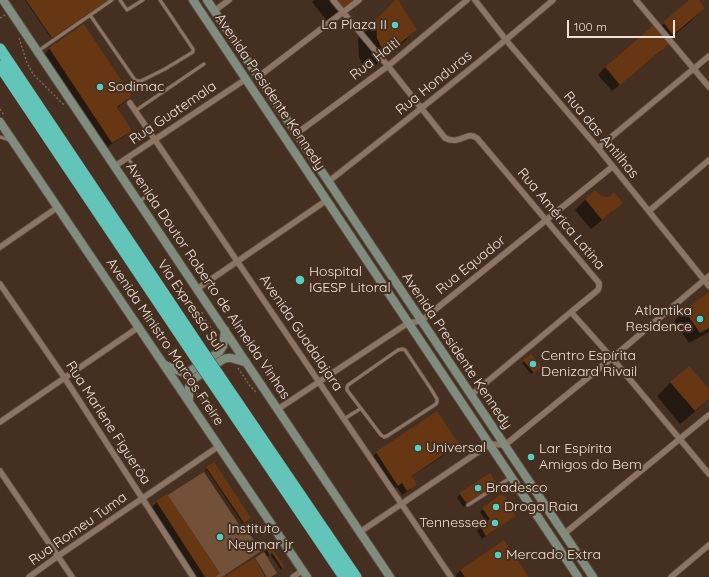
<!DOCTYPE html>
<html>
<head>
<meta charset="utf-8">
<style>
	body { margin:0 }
	#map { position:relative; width:709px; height:577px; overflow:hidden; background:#442f21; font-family:Quicksand,sans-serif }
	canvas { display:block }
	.scale { position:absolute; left:567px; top:20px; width:108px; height:18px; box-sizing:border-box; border:2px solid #efe1d8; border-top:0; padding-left:5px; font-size:12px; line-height:14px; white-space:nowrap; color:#efe1d8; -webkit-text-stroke:3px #442f21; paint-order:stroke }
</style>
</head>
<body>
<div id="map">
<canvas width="709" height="577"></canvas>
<div class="scale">100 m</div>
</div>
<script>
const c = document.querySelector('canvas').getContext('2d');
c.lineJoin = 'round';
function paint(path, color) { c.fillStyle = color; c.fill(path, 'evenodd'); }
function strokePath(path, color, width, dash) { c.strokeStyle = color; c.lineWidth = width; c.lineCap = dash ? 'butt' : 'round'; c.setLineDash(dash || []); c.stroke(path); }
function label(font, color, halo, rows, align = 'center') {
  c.font = font + ' Quicksand,sans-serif'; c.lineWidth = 4; c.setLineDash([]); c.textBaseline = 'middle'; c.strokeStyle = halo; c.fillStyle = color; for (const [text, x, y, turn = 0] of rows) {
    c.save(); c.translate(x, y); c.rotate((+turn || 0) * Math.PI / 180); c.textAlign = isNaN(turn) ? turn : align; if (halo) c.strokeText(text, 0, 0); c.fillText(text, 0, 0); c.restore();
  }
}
paint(new Path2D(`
	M207 470 261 551 222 577H215L163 498Z
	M264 552 277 573 271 577H267L255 558Z`), '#735038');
paint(new Path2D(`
	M25 0H108L51 38Z
	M314 0H357L328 22 312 2Z
	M397 0 416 30 398 48 366 73 359 57 358 39Z
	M691 0H698L704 8 690 22 667 41 661 51 612 91 598 75 605 67 657 30Z
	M84 25 131 96 126 101 117 108 131 131 126 135 107 147 45 54 49 49Z
	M600 197 621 203 611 213 591 229 575 210 586 199Z
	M709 294V332L689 343 674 321 685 311Z
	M531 355 538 369 531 374 522 363Z
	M671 382 709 391V397L698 409 680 424 657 396Z
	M437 413 458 444 453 449 411 477 416 484 411 489 402 495 397 487 393 490 372 458 376 453Z
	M207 468 250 518 240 526 204 472Z
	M492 487 463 507 457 497 460 494Z
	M157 502 219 573 215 577H197L152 507Z
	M508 507 511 519 482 539 477 531 487 523 480 512 483 509Z
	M268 544 284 567 281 570 270 554 268 557 263 549Z
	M461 570 527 577H457L456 575Z`), '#0007');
paint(new Path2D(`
	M26 0H109L52 38Z
	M335 0H354L342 9Z
	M395 0H398L417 30 385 55 377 38 376 20Z
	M689 0H699L705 8 673 35 663 22Z
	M84 24 132 96 117 107 132 131 112 143 49 48Z
	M654 25 669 44 620 85 605 67Z
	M595 190 601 196 609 197 614 192 623 203 602 220 585 199Z
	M709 292V328L700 333 684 310Z
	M531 354 542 367 534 373 523 360Z
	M689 366 709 389V398L695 411 670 382Z
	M437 411 459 444 412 476 417 485 407 491 402 483 398 486 376 452Z
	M214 462 251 518 244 523 206 467Z
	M490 473 497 484 467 504 459 493Z
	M167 494 220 573 215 577H205L156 501Z
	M500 495 505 496 511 505 509 506 516 516 486 536 480 526 490 519 482 508Z
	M504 540 529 577H465L460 570Z
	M268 543 285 567 283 569 272 553 270 555 264 546Z
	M254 558 265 577H225Z`), '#673713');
const service = new Path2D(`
	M120 0 127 10 143 0
	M90 15 135 80 138 81H141L165 69 193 52V49L160 0
	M38 51 112 0
	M135 111 204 64
	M0 137 10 140
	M128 158 150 193 139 202
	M402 349 405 350 431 389 437 399V402L436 404 387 436 384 437 381 435 347 390V387L348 385 398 350Z
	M344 419 360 409
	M468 505 510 478`);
const minor = new Path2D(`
	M333 0 388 66 445 138C461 146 466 130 477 138L599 283V287L598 290 571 312 612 358 709 474
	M475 0 506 40 598 148 709 286
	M636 0 709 87
	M214 11 229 0
	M258 77 359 0
	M130 103 451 577
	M296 134 388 66 467 0
	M598 148 709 56
	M115 166 246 79
	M328 182C404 122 480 63 553 0
	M649 211 709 160
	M0 247 58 207
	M0 284 64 377 193 577
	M197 289 327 200
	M471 395 571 312
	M278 409 408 323 421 321 612 167
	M0 422 139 327
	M0 471 72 577
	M360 532 490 444 505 445 612 358 709 276
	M564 534 709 415
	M29 577 58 556 219 446
	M293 577 303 570
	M671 577 709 545`);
const secondary = new Path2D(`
	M3 0 390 577
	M193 0 578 577
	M207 0 593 577
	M0 122 307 577
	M165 365 184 373 190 371 219 352 223 346 225 330
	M189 399V387L192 380 222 360C231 355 237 361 246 362`);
const motorway = new Path2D(`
	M0 49 203 352
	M0 66 195 357
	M218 374 356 577
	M210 379 344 577`);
strokePath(service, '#5d4c40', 4.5);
strokePath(minor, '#5d4c40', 7);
strokePath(secondary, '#5d4c40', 10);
strokePath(motorway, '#5d4c40', 12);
strokePath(new Path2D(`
	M0 18 5 15
	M19 38 27 63 33 74 64 105
	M0 109 4 115
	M202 312 204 318 217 336
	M155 337 165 345 175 361
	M238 368 250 386 256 392
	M196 392 208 410 214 424`), '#7b685c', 1.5, [2, 2]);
strokePath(service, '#8d7565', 3);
strokePath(minor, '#8d7565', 5.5);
strokePath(secondary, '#808d7e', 8);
strokePath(motorway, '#63c4b9', 11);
const motorwayBridge = new Path2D(`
	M203 352 218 374
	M195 357 210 379`);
strokePath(motorwayBridge, '#5d4c40', 12, []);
strokePath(motorwayBridge, '#63c4b9', 11);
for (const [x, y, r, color] of [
	[395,25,4,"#57cec1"],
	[100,87,4,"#57cec1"],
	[300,280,5,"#57cec1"],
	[700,319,4,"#57cec1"],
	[533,364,4,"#57cec1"],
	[418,448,4,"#57cec1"],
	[531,457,4,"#57cec1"],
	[478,488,4,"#57cec1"],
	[496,507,4,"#57cec1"],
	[495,523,4,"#57cec1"],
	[220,537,4,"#57cec1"],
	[498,555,4,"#57cec1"]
]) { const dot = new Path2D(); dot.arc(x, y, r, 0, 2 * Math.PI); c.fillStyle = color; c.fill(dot); strokePath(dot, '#442f21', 1.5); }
label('14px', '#efe1d8', '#442f21', [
	["La Plaza II",387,25,"right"],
	["Sodimac",108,87],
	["Hospital",309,272],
	["IGESP Litoral",309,288],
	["Atlantika",692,311,"right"],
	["Residence",692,327,"right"],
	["Centro Espírita",541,356],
	["Denizard Rivail",541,372],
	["Universal",426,448],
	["Lar Espírita",539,449],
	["Amigos do Bem",539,465],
	["Bradesco",486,488],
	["Droga Raia",504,507],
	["Tennessee",487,523,"right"],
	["Instituto",228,529],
	["Neymar jr",228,545],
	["Mercado Extra",506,555]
], 'left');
label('14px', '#efe1d8', '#442f21', [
	["Rua Haiti",375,59,-38],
	["Rua Honduras",434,83,-39],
	["Avenida Presidente Kennedy",270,92,56],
	["Rua Guatemala",173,113,-34],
	["Rua das Antilhas",601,135,50],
	["Rua América Latina",561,219,50],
	["Rua Equador",471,265,-39],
	["Avenida Doutor Roberto de Almeida Vinhas",208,281,56],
	["Via Expressa Sul",190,305,56],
	["Avenida Guadalajara",301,333,56],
	["Avenida Ministro Marcos Freire",165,342,56],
	["Avenida Presidente Kennedy",457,351,56],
	["Rua Marlene Figuerôa",108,423,57],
	["Rua Romeu Tuma",78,529,-35]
]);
</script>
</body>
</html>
